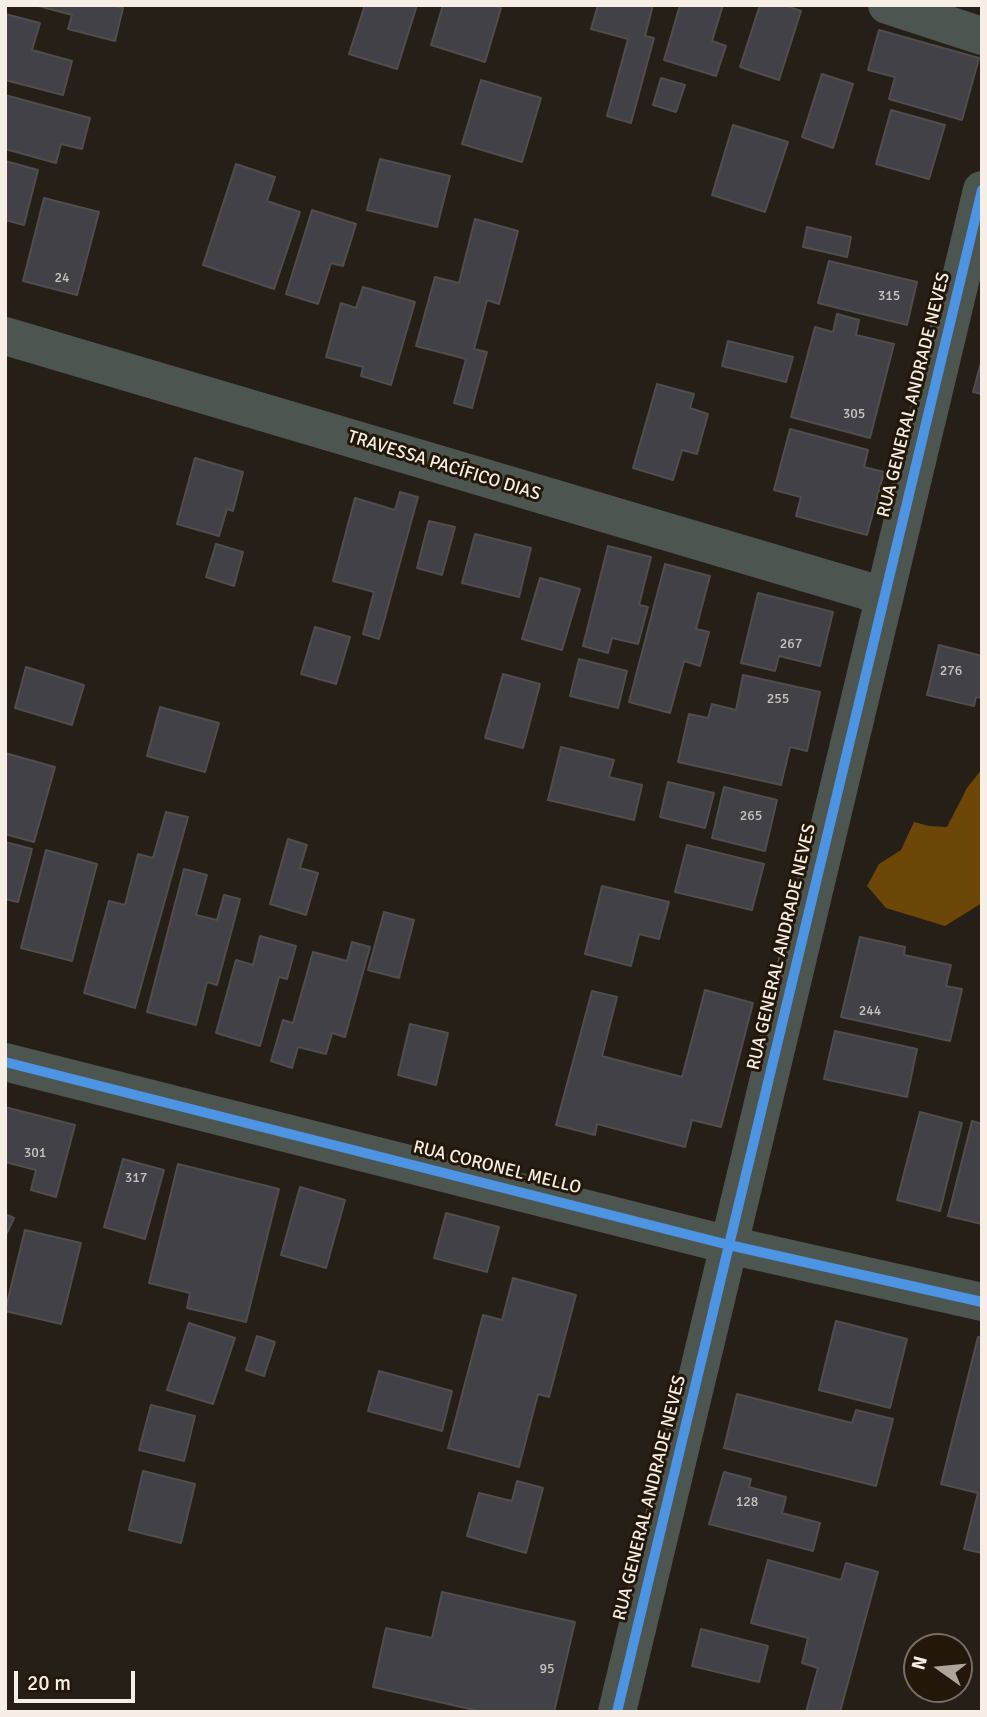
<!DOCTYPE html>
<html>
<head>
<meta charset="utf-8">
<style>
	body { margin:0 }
	#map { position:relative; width:987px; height:1717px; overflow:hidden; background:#261f17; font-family:Signika,sans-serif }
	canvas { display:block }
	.frame { position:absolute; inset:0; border:7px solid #f7efe5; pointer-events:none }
	.north { position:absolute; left:903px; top:1633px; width:70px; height:70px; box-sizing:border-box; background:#221708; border:2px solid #776d60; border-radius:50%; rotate:285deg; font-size:19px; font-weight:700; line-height:28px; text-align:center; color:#f7efe5 }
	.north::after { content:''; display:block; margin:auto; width:24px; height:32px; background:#aea69d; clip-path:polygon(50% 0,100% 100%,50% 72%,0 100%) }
	.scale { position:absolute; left:14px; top:1671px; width:121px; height:32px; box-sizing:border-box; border:4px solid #f7efe5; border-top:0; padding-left:9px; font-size:21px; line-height:24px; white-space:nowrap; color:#f7efe5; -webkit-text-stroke:5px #221708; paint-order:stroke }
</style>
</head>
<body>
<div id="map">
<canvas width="987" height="1717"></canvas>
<div class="frame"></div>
<div class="north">N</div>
<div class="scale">20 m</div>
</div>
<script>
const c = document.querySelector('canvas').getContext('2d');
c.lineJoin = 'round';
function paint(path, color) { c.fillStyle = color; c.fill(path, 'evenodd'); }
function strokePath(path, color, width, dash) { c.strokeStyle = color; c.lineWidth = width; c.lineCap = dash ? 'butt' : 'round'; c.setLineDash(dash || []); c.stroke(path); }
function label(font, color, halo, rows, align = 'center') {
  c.font = font + ' Signika,sans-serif'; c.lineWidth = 6; c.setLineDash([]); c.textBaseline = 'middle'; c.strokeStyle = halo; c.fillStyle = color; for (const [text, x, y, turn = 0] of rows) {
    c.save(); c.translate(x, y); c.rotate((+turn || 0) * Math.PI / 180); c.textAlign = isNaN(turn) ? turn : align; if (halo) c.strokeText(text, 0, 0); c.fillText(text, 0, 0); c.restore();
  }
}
paint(new Path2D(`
	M982 769V903L945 926 886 908 867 886 879 864 901 850 914 822 929 826 947 827 967 788Z`), '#6d4707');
const building = new Path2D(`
	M35 5H111L123 8 115 41 68 29 72 15Z
	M365 5H417L397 69 349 54Z
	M443 5H491L501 8 485 62 431 45Z
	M598 5H653L645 36 654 38 631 123 607 116 628 39 591 29Z
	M680 5H723L712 41 726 46 716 76 664 60Z
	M760 5H784L801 11 779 80 740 67Z
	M5 14 40 23 32 50 72 61 63 95 5 80Z
	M879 30 979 58 962 120 889 99 895 77 868 70Z
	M822 74 853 84 833 148 802 137Z
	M661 78 685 85 676 112 653 105Z
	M481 80 541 98 522 162 462 144Z
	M5 95 90 118 82 149 61 144 56 163 5 149Z
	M891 110 945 125 929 179 876 164Z
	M733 125 788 142 765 212 712 195Z
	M380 159 450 176 437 227 367 210Z
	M5 161 38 170 24 225 5 220Z
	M236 164 275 177 267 201 300 212 274 289 203 265Z
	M44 198 99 212 77 295 23 281Z
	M312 210 356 224 343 266 331 263 318 304 286 294Z
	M475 219 518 231 499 304 487 300 474 349 487 352 472 408 454 403 466 359 416 346 435 277 459 283Z
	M807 227 851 237 847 257 803 247Z
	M829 261 917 282 907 325 818 303Z
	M363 287 415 302 391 385 361 376 363 367 326 357 341 303 356 308Z
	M837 314 859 320 856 335 894 344 870 438 791 417 815 327 833 332Z
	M728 341 793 357 786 382 722 366Z
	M982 359V394L973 392Z
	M657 384 694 394 690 408 708 414 697 454 682 450 673 480 633 468Z
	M790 429 868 450 864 467 884 472 867 535 796 516 801 497 774 490Z
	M195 458 243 472 233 511 227 509 219 536 177 524Z
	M400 492 418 497 379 639 363 634 374 592 333 581 355 498 395 510Z
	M429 521 455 527 442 575 417 568Z
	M475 534 531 548 519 597 462 583Z
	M216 544 243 552 234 586 206 577Z
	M608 546 651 557 639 605 648 607 638 644 612 638 608 653 583 646Z
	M665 564 710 576 696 629 709 632 700 666 684 661 670 713 629 702Z
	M540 578 580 589 562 650 522 639Z
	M758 593 833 612 820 666 779 656 775 671 741 663Z
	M315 627 350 637 336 684 301 674Z
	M939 645 982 656V698L976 697 974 706 927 695Z
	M579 659 627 671 618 708 570 696Z
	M26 667 84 685 72 725 15 708Z
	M503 674 540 684 523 748 485 738Z
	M743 675 820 692 807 751 790 747 781 785 678 762 689 714 708 718 712 704 736 710Z
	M160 707 219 723 205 772 147 756Z
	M561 747 614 760 609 777 642 785 634 820 548 800Z
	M5 753 55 767 34 842 5 834Z
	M668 782 714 793 705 828 660 817Z
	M724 787 777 800 765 851 712 838Z
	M166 812 188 817 135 1008 84 993 109 901 125 905 138 854 153 858Z
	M288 839 307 845 300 868 318 873 306 915 270 904Z
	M5 842 32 849 18 902 5 899Z
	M687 845 764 864 752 910 675 892Z
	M46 850 97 864 72 961 21 948Z
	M184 869 207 875 196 915 217 920 224 895 240 899 217 985 207 982 196 1025 147 1012Z
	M602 886 669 902 659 939 639 934 631 966 585 954Z
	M384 912 414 920 399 978 368 970Z
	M260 936 296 946 287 979 279 977 260 1046 216 1033 236 960 253 965Z
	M860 937 905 947 904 955 951 965 946 986 962 989 950 1041 841 1017Z
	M352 942 370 947 345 1037 332 1033 326 1054 298 1047 292 1068 271 1061 283 1020 293 1023 313 952 347 961Z
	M705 990 753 1003 721 1127 692 1120 685 1147 597 1124 595 1135 556 1125 592 991 617 997 602 1056 682 1077Z
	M410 1024 448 1033 436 1085 398 1075Z
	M835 1031 917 1049 907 1097 824 1079Z
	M5 1107 75 1125 56 1197 31 1190 36 1170 5 1162Z
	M920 1112 962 1123 940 1211 897 1200Z
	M972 1121 982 1124V1224L948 1216Z
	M123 1159 164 1170 145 1239 104 1227Z
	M178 1164 279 1189 246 1322 187 1308 190 1293 149 1283Z
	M300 1187 345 1200 326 1268 281 1255Z
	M446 1213 499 1227 487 1272 434 1258Z
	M5 1214 14 1218 5 1237Z
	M25 1230 81 1243 61 1324 5 1311Z
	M513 1278 576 1295 549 1397 538 1394 519 1467 448 1448 483 1315 502 1320Z
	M836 1321 907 1339 890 1408 819 1390Z
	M189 1323 235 1338 213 1404 167 1390Z
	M257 1336 275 1342 264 1376 246 1370Z
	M978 1337 982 1338V1553L964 1549 978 1493 941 1484Z
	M379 1371 452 1391 442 1431 368 1411Z
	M737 1394 852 1423 856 1410 893 1419 876 1486 724 1448Z
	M151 1405 195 1416 184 1461 139 1450Z
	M143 1471 195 1484 181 1543 129 1530Z
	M724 1472 751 1479 749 1487 786 1497 782 1513 820 1523 813 1551 709 1524Z
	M517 1481 543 1488 526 1553 467 1536 479 1493 512 1501Z
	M768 1560 841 1580 846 1563 878 1572 840 1712H806L818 1668 802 1663 808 1638 751 1623Z
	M442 1592 575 1622 554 1712H483L373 1687 386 1628 432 1638Z
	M701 1629 768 1646 759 1682 692 1666Z`);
paint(building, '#434148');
strokePath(building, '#504d4d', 2);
strokePath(new Path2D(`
	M887 5 982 36
	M5 336 884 596
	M5 1062 729 1245 982 1302
	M617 1712 982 190`), '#4d5550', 38);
strokePath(new Path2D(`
	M5 1062 729 1245 982 1302
	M617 1712 982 190`), '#4d94e3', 10);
label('14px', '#cac4be', null, [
	["24",62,278],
	["315",889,296],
	["305",854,414],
	["267",791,644],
	["276",951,671],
	["255",778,699],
	["265",751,816],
	["244",870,1011],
	["301",35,1153],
	["317",136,1178],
	["128",747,1502],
	["95",547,1669]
]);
label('18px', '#f7efe5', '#221708', [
	["RUA GENERAL ANDRADE NEVES",914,395,-76],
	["TRAVESSA PACÍFICO DIAS",444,466,17],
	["RUA GENERAL ANDRADE NEVES",782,947,-77],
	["RUA CORONEL MELLO",497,1168,14],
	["RUA GENERAL ANDRADE NEVES",650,1498,-76]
]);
</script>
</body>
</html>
